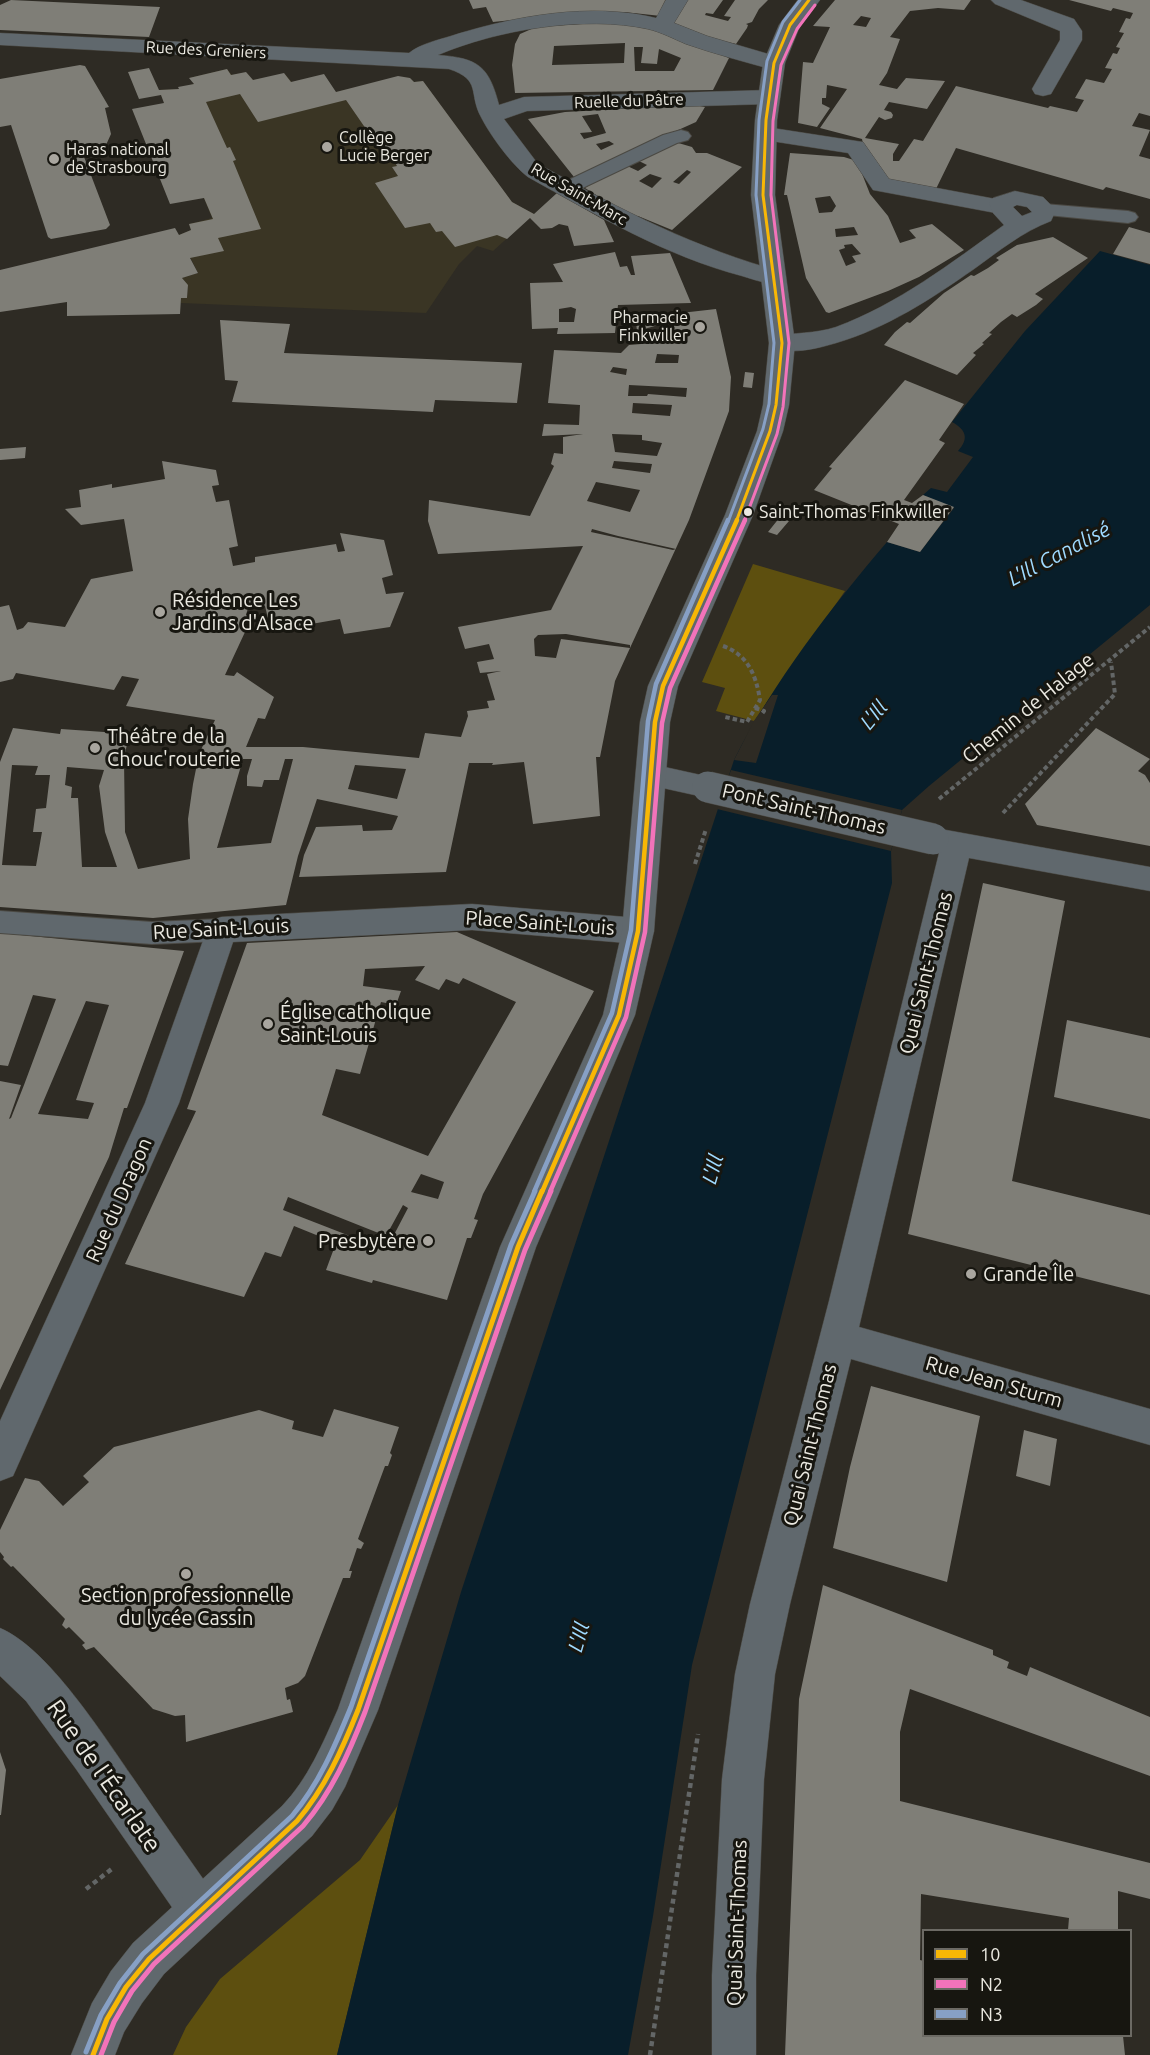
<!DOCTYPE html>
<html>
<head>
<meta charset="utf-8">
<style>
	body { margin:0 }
	#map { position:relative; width:1150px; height:2055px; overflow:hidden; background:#2e2b24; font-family:Ubuntu,sans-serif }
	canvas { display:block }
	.legend { position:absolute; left:922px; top:1929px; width:210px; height:108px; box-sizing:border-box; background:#171610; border:2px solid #6c6a64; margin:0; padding:8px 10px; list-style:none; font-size:18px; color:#ebe9e1 }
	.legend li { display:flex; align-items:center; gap:12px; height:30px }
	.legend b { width:30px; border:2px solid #6c6a64 }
</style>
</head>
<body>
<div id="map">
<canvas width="1150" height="2055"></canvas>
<ul class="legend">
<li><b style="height:8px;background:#f8b705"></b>10</li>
<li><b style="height:8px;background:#f273ba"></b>N2</li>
<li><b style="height:8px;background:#87a0c5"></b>N3</li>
</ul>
</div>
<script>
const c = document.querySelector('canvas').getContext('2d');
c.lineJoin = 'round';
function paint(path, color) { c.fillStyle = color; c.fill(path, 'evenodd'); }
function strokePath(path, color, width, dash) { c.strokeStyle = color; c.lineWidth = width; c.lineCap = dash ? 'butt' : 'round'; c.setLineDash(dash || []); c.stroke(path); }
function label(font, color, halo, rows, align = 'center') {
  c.font = font + ' Ubuntu,sans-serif'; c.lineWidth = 6; c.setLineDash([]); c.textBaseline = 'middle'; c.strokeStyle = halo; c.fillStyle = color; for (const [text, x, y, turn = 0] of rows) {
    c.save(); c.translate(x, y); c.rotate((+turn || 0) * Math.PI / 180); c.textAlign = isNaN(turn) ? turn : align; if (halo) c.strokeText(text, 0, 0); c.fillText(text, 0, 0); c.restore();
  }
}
paint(new Path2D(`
	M227 69 232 75 247 73 253 80 285 74 292 82 336 92 399 77 410 78 414 82 423 81 512 202 534 214 493 251 477 246 459 264 426 313 181 303V298H187L188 286 182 278 198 273 179 235 191 230 189 224 212 218 159 90 179 89 196 83 189 78Z`), '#3a3524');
paint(new Path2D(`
	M753 564 845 591 754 721 716 711 725 688 702 682Z
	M398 1805 337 2055H173L186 2027 220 1979 360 1860Z`), '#5d4f0f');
paint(new Path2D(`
	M1100 251 1150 265V605L929 786 902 810 891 851 892 883 692 1665 653 1916 628 2055H337L398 1805 461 1592 734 760C774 681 830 609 887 542L920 552 954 508 923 495 931 488 947 492 973 457 958 451C970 438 965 429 952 422L1025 331Z`), '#081e2a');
paint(new Path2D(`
	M772 695H778L756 763 734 760 754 721Z
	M731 770 902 810 891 851 717 809Z`), '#2e2b24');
paint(new Path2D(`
	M11 0 160 7 149 37 0 30V5Z
	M469 0H668L661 16 624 12 570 14 493 22 486 7 473 9Z
	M685 0H723L713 14 706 13 705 15 728 21 731 17 724 16 735 0H768L759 9 752 22 746 24 748 25 747 28 736 44 701 36 671 23Z
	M835 0H971L964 10 938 8 910 11 890 37 900 39 887 73 879 85 897 89 906 78 945 81 927 109 889 102 884 110 891 112 893 115 892 118 885 120 879 117 865 138 899 144 893 154V161H899L914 139 923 141 956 86 1048 108 1050 106 1077 112 1084 100 1075 98 1086 79 1104 83 1112 69 1105 68 1113 53 1117 54 1120 48 1116 47 1124 33 1119 32 1126 18 1130 19 1133 13 1113 8 1111 11 1069 0H1150V116L1139 113 1132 126 1150 130 1139 156 1150 159V199L1106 187 1103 190 956 148 935 191 890 181 864 149 862 139 820 128 847 89 827 85 826 98H822V104L830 108 817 127 798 123 803 62 813 63 830 27 813 26ZM861 16 871 18 866 27 853 25Z
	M595 23 639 24 662 30 729 58 713 90 515 93 512 65 515 44 520 34 536 27ZM625 43 624 63 552 65 554 46ZM634 47H643L641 63 657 64 659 49 681 58 674 71H635Z
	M80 65 85 66 109 107 105 108 111 134 106 145 81 149 110 225 106 229 51 239 48 237 11 125 0 127V79Z
	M149 68 159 90 179 89 178 87 194 84 189 78 227 69 231 75 246 72 253 80 284 73 291 82 324 74 336 92 398 76 410 78 414 82 423 81 512 202 534 214 557 193 604 220 614 242 574 246 568 226 559 224 552 228 541 229 530 218 507 239 497 235 455 247 442 231 436 232 430 223 405 228 375 183 398 176 392 167 397 166 392 157 386 158 346 100 258 122 240 94 206 102 227 148 230 147 236 160 233 161 261 229 218 238 224 251 190 258 198 273 182 278 188 285 187 298H181L180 314 67 316V302L0 312V270L175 228 179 235 191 230 189 224 213 219 204 198 170 204 132 109 164 103 161 95 139 99 128 72Z
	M695 105 705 107 696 122 574 177 528 119 565 112ZM598 114 606 133 584 139 580 133 592 132 582 116ZM609 141 614 144 601 150 596 144Z
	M675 142 692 147 696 153H707L742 167 672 230 638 216 634 219 585 188 623 164 638 171 647 165 635 159ZM687 170 691 172 679 184 673 182ZM650 174 662 178 652 188 639 181Z
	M790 153 844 157 857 161 870 194 888 216 900 243 916 238 909 230 932 224 964 250 919 277 888 291 829 313 826 312 806 278 787 195H784ZM830 196 836 206 832 212 819 213 815 198ZM854 227 858 235 836 237 835 229ZM852 244 861 254 852 256 856 262 846 266 839 250 845 248 844 245Z
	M1129 227 1150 233V264L1113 254Z
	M1053 237 1088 258 1035 294 1043 299 1036 305 1017 317 1012 314 1001 322 989 333 992 334 982 343 984 344 973 353 976 355 957 375 884 345 895 332 907 322 910 323 944 293 971 275 974 276 988 268 999 260 996 258 1017 245Z
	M615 252 620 267 627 266 631 275H635L631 256 670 253 691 303 618 305 615 333 557 334 558 328 532 329 530 283 563 282 553 264ZM571 307 576 309 574 322H559V309Z
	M716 309 731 377 729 411 689 520 630 648V645L566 634 538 635 534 639 535 656 556 658 561 639 630 648 615 681 600 757H596L600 816 533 824 524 762 492 765 493 763H469L446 872 299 877 304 855 316 827 362 825 363 831 392 830 398 816 317 799 298 856 286 905 153 918 0 907V762L13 728 60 734 61 729 133 734 127 744 124 759 125 832 138 869 190 859 188 819 193 784 199 754 215 720 126 706 139 679 122 676 114 690 16 673 13 679 0 682V607L9 605 17 630 23 628 28 622 65 627 91 579 133 571 124 519 81 525 65 509 81 507 79 490 112 484V488L165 479 162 461 216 470 219 485 212 486 216 502 229 500 238 546 229 548 233 566 255 562V557L336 544 338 552 345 551 340 533 384 540 393 575 382 578 386 594 404 592 390 627 344 634 340 619 271 631 265 606 248 608 246 615 252 617 225 675 234 676 237 672 274 697 265 719 258 718 246 747H303L419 758 425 733 461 737 468 716 467 711 489 708 487 701 495 700 487 674 501 671 480 673 477 662 494 659 489 644 465 649 458 627 551 610 583 546 438 554 428 521 429 500 530 516 554 466 551 464 554 453 563 454V437L583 434 542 436 544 424 579 425 580 405 548 403 554 350 621 353 629 345 641 344V341H664L662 324 637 331 636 322 663 315ZM657 354 679 355 678 363H655ZM613 367 627 369 626 375 610 372ZM629 385 687 388 686 397 648 394 647 396H628ZM633 403 672 405 670 416 632 413ZM612 434 642 435V440L662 443 657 456 615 452ZM614 461 652 464 650 473 612 468ZM596 482 640 490 630 512 587 501ZM592 529 618 536 676 549 673 550 591 532ZM243 759H252L247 776V786L262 787 264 780H279L285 759H293L271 843 217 848ZM12 765 38 766 35 775H50L46 808 36 809 33 832H42L36 866 2 865ZM355 765 406 769 397 799 348 789ZM67 767 104 770 99 786 105 832 117 867H82L78 798H71L72 787 65 785Z
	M220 320 290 324 284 353 522 363 517 403 435 400 433 412 232 402 238 381 225 380Z
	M745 372 754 373 752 388 743 387Z
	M905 380 964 404 939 440 945 443 904 500 912 503 923 495 954 507 920 552 887 542 899 524 814 490 832 468 829 467Z
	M26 447 25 458 0 460V449Z
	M780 517 789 521 777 535 768 532Z
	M1096 728 1150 759 1138 771 1145 775 1150 783V846L1037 825 1025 804Z
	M983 883 1065 901 1012 1181 1150 1215V1295L908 1234Z
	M457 932 594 991 483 1194 474 1219 478 1220 471 1238H467L447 1300 373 1280 372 1283 326 1270 336 1243 294 1226 281 1257 265 1252 244 1297 125 1264 196 1111 187 1109 247 943ZM425 966 415 980 439 990 446 979 459 984 463 978 516 1002 428 1156 322 1115 336 1069 360 1074 381 1002 396 1005 401 991 363 986 365 969ZM421 1174 444 1182 438 1199 411 1192ZM288 1197 386 1236 403 1205 408 1208 386 1250 283 1210Z
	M0 933 184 951 127 1108H124L109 1157 0 1390V1081L21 1085 9 1119 11 1118 24 1085 56 999 33 995 8 1066 0 1065ZM86 1001 109 1005 76 1100 94 1103 88 1119 38 1114Z
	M1067 1020 1150 1038V1119L1054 1097Z
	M871 1386 980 1416 947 1582 833 1548 850 1467Z
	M334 1409 399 1427 390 1453 392 1455 388 1466H385L358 1539 364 1543 361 1549 357 1548 353 1560 349 1571H352L350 1578H343L305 1676 298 1683 285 1688 287 1700 290 1699 293 1712 186 1742 185 1715 175 1716 153 1709 94 1647 86 1650 82 1645 85 1643 69 1627 66 1629 62 1625 65 1619 13 1566 11 1567 3 1559 4 1557 0 1552V1530L25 1478 39 1481 63 1506 89 1482 83 1476 114 1447 259 1410 294 1421 292 1429 323 1437Z
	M1024 1430 1057 1439 1050 1486 1016 1476Z
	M823 1585 993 1650V1655L1009 1662 1007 1668 1027 1676 1030 1667 1150 1717V1776L910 1689 900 1732V1801L1150 1863V1899L1118 1891V1930H1068L1069 1918 921 1894 920 1960 924 1961V2036H1123L1125 2055H785L799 1699Z
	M0 1752 6 1770 1 1815H0Z`), '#7f7e77');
const service = new Path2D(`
	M681 130 688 132 691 136 688 140 677 143 572 193H558L555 189 558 185 663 135Z
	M1044 204 1128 211 1135 213 1138 217 1135 221 1128 223 1037 214 1034 210 1037 206Z
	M0 911 152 922 221 919 231 922 235 930 231 938 221 941 152 944 0 933Z`);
const pedestrian = new Path2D(`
	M991 0H1021L1074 19 1082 31V40L1051 94 1043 96 1035 94 1032 89 1060 40V31L995 4Z
	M766 127 863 142 889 179 1001 200 1009 202 1013 207 1009 212 1001 214 873 190 848 153 758 139 755 134 758 129Z`);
const minor = new Path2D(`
	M666 0H688L674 23 707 36 782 58 785 63 782 68 774 70C745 62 715 54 686 44 674 39 661 32 648 29 585 15 496 30 438 55 478 58 489 66 499 105L524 97 769 90 777 92 780 97 777 102 769 104 527 111 504 119 535 160 544 167C621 210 697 249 783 272L786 277 783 282C769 286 756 280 742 276 666 256 596 215 528 177 512 165 490 135 481 117 468 93 482 80 449 69L0 45V33L409 53C420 44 438 40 451 36 514 16 591 2 656 18Z
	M1015 191 1043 197 1056 210 1051 221C1022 232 999 251 974 269 931 299 887 328 836 343 816 349 794 354 773 349L769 343 773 337C794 332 815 334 836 327 898 304 951 263 1004 225L993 213 989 203 993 198ZM1017 205 1027 207 1032 212 1022 216 1013 207Z
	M651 764 719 779 723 787 719 795 708 798 640 783 636 775 640 767Z
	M935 828 1150 867V891L969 858 859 1327 1150 1409V1445L851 1359 790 1604 775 1674 764 1779 756 1975V2055H712V1975L722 1779 735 1674 750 1604 829 1301 939 853 924 848 920 840 924 832Z
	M472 904 638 918 649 922 654 931 649 940 638 944 472 930 233 942 179 1103 13 1476 0 1481V1421L145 1103 210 921 221 917Z
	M0 1628C48 1648 103 1735 133 1778 160 1818 188 1857 215 1896L222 1911 215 1926 200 1933 185 1926 76 1769 26 1701 0 1676Z`);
const tertiary = new Path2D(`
	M798 0H820L800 26 785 63 777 120 775 195 795 343 789 405 783 431 753 515 678 686 670 722 654 931 635 1015 536 1247 378 1710 345 1787 332 1810 312 1836 164 1974 142 2003 124 2032 115 2055H71L92 2003 111 1971 133 1943 282 1806C308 1779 323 1743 338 1709L500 1247 603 1015 622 931 640 722 648 686 725 515 757 431 763 405 769 343 751 195 755 120 763 63 779 25Z`);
strokePath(service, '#4b4943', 2);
strokePath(pedestrian, '#4b4943', 1);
strokePath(minor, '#4b4943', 1);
strokePath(tertiary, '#4b4943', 1);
strokePath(new Path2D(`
	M723 646C748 655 756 675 760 700L747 722 725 717
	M755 708 764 711 761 715
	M939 799 1150 627
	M1003 813 1115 694 1111 662
	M695 864 706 829`), '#636666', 4, [4.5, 3]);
strokePath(new Path2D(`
	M86 1889 113 1868
	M650 2055 698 1734`), '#636666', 4.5, [5, 4]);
paint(service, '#60686d');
paint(pedestrian, '#60686d');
paint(minor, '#60686d');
paint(tertiary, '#60686d');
const minorBridge = new Path2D(`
	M708 787 933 839`);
strokePath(minorBridge, '#4b4943', 32, []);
strokePath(minorBridge, '#60686d', 31);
strokePath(new Path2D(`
	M736 522 770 431 776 405 782 343 763 195 766 120 774 63 790 25 809 0`), '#f8b705', 3);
strokePath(new Path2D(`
	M542 1192 619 1015 638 931 655 722 663 686 737 520`), '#f8b705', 4.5);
strokePath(new Path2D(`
	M93 2055 107 2019 126 1987 149 1959 297 1821C325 1788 342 1750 358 1710L518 1247 542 1191`), '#f8b705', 5);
strokePath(new Path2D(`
	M744 522 777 434 783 407 789 343 771 195 773 121 781 65 797 29 815 5`), '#f273ba', 3);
strokePath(new Path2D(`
	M550 1192 626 1017 645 932 662 723 670 688 745 520`), '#f273ba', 4.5);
strokePath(new Path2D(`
	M101 2055 114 2022 132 1991 154 1964 303 1826C332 1792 349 1753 365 1712L525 1250 551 1191`), '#f273ba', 5);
strokePath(new Path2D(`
	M728 522 763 429 769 404 774 343 756 195 759 120 767 61 783 22 800 0`), '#87a0c5', 3);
strokePath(new Path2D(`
	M534 1192 612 1013 631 930 648 721 656 684 728 520`), '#87a0c5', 4.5);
strokePath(new Path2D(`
	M86 2052 101 2015 120 1983 143 1954 292 1816C319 1784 335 1746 351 1707L511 1245 535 1191`), '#87a0c5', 5);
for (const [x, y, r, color] of [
	[327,147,6,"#a9a69f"],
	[54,159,6,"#a9a69f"],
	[700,327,6,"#a9a69f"],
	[748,512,5,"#ebe9e1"],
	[160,612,6,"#a9a69f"],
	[95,748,6,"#a9a69f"],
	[268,1024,6,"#a9a69f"],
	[428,1241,6,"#a9a69f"],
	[971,1274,6,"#a9a69f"],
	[186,1574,6,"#a9a69f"]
]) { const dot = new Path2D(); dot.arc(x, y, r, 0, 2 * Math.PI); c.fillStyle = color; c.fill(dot); strokePath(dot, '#171610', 2); }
label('16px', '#ebe9e1', '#171610', [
	["Rue des Greniers",206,50,3],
	["Ruelle du Pâtre",629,101,-2],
	["Rue Saint-Marc",579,194,30]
]);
label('16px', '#ebe9e1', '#171610', [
	["Collège",339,138],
	["Lucie Berger",339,156],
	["Haras national",66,150],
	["de Strasbourg",66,168],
	["Pharmacie",688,318,"right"],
	["Finkwiller",688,336,"right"]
], 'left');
label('18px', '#ebe9e1', '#171610', [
	["Saint-Thomas Finkwiller",759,512]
], 'left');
label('20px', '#ebe9e1', '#171610', [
	["Résidence Les",172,600],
	["Jardins d'Alsace",172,623],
	["Théâtre de la",107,736],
	["Chouc'routerie",107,759],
	["Église catholique",280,1012],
	["Saint-Louis",280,1035],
	["Presbytère",416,1241,"right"],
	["Grande Île",983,1274],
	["Section professionnelle",186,1595,"center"],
	["du lycée Cassin",186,1618,"center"]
], 'left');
label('20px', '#ebe9e1', '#171610', [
	["Chemin de Halage",1028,708,-39],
	["Pont Saint-Thomas",804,809,13],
	["Place Saint-Louis",540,923,4],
	["Rue Saint-Louis",221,929,-3],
	["Quai Saint-Thomas",926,973,-76],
	["Rue du Dragon",119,1200,-66],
	["Rue Jean Sturm",994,1382,16],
	["Quai Saint-Thomas",810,1445,-76],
	["Quai Saint-Thomas",737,1923,-88]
]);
label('italic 21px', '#9fdaff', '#171610', [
	["L'Ill Canalisé",1059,554,-28],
	["L'Ill",874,715,-50],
	["L'Ill",713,1169,-74],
	["L'Ill",579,1637,-74]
]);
label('24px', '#ebe9e1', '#171610', [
	["Rue de l'Écarlate",104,1776,55]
]);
</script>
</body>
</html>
